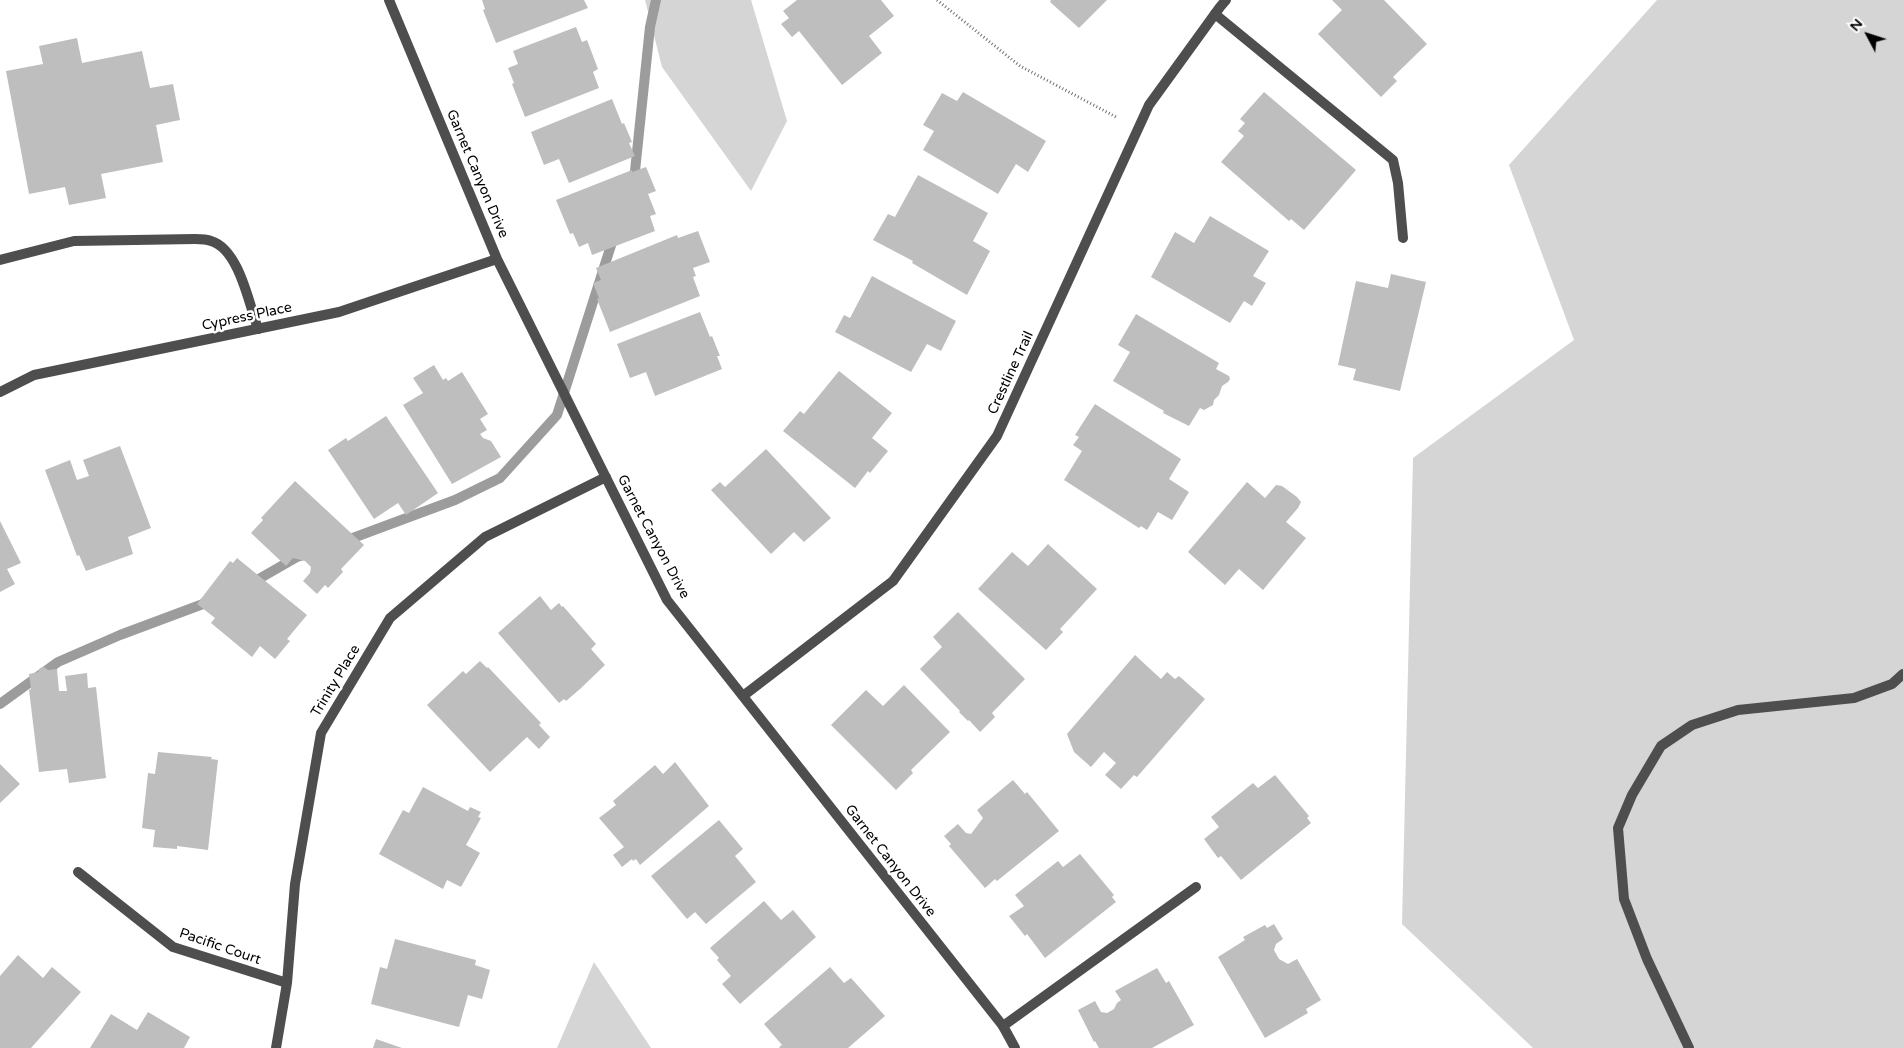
<!DOCTYPE html>
<html>
<head>
<meta charset="utf-8">
<style>
	body { margin:0 }
	#map { position:relative; width:1903px; height:1048px; overflow:hidden; background:#fff; font-family:"Varela Round",sans-serif }
	canvas { display:block }
	.north { position:absolute; left:1843px; top:10px; width:50px; height:50px; -webkit-text-stroke:4px #fff; paint-order:stroke; rotate:310deg; font-size:14px; font-weight:700; line-height:20px; text-align:center; color:#000 }
	.north::after { content:''; display:block; margin:auto; width:18px; height:22px; background:#000; clip-path:polygon(50% 0,100% 100%,50% 72%,0 100%) }
</style>
</head>
<body>
<div id="map">
<canvas width="1903" height="1048"></canvas>
<div class="north">N</div>
</div>
<script>
const c = document.querySelector('canvas').getContext('2d');
c.lineJoin = 'round';
function paint(path, color) { c.fillStyle = color; c.fill(path, 'evenodd'); }
function strokePath(path, color, width, dash) { c.strokeStyle = color; c.lineWidth = width; c.lineCap = dash ? 'butt' : 'round'; c.setLineDash(dash || []); c.stroke(path); }
function label(font, color, halo, rows, align = 'center') {
  c.font = font + ' "Varela Round",sans-serif'; c.lineWidth = 5; c.setLineDash([]); c.textBaseline = 'middle'; c.strokeStyle = halo; c.fillStyle = color; for (const [text, x, y, turn = 0] of rows) {
    c.save(); c.translate(x, y); c.rotate((+turn || 0) * Math.PI / 180); c.textAlign = isNaN(turn) ? turn : align; if (halo) c.strokeText(text, 0, 0); c.fillText(text, 0, 0); c.restore();
  }
}
paint(new Path2D(`
	M645 0H751L787 121 751 191 662 67Z
	M1657 0H1903V1048H1533L1402 924 1413 458 1574 340 1509 165Z
	M594 962 651 1048H557Z`), '#d5d5d5');
strokePath(new Path2D(`
	M632 182 635 171 650 27 656 0
	M342 542 455 500 500 478 557 415 614 236
	M250 584 297 557 307 554
	M0 704 58 662 120 635 211 601`), '#9c9c9c', 10);
paint(new Path2D(`
	M482 0H584L588 8 496 43 483 10 485 9Z
	M797 0H881L894 16 869 36 882 53 842 85 799 31 792 37 781 24 789 18 783 11Z
	M1051 0H1107L1079 28 1050 2Z
	M1332 0H1384L1427 44 1393 77 1397 81 1381 97 1318 34 1342 10Z
	M576 27 582 42 587 40 598 69 593 72 599 88 525 117 512 84 514 83 508 68 518 64 513 51Z
	M77 38 82 63 142 51 150 88 173 84 180 120 156 125 163 162 101 174 106 198 69 205 65 187 29 194 6 71 43 64 39 46Z
	M963 92 1046 141 1028 172 1016 164 998 194 923 150 934 131 923 125 942 93 957 101Z
	M1264 92 1356 170 1304 230 1291 219 1289 221 1221 162 1244 136 1238 131 1245 123 1240 119Z
	M612 99 622 124 624 123 632 142 629 143 635 156 569 183 559 159 544 165 531 132Z
	M646 167 656 191 648 194 656 214 650 216 655 231 592 255 588 243 579 247 573 233 570 234 556 200 632 170V172Z
	M918 175 988 213 973 241 990 251 967 295 912 263 913 261 873 240 888 214 895 217Z
	M1210 216 1269 251 1253 276 1266 283 1252 306 1244 301 1230 323 1151 277 1175 232 1194 243Z
	M698 231 710 262 693 268 696 276 693 277 700 296 610 332 597 299 599 298 593 283 601 280 596 268 677 235 678 238Z
	M1391 274 1426 282 1400 391 1353 380 1356 369 1338 365 1356 281 1388 288Z
	M872 276 956 321 941 351 927 344 911 372 835 332 844 315 850 318Z
	M700 312 710 337 712 336 720 356H717L722 369 655 396 646 372 630 378 617 344Z
	M1136 314 1219 363 1216 369 1229 376 1230 379 1228 382 1222 386 1219 395 1214 400 1213 405 1204 410 1200 408 1189 426 1163 413 1164 411 1113 381 1130 352 1118 345Z
	M434 365 443 380 446 378 448 381 462 372 488 414 480 419 487 430 480 434 483 438 491 441 501 457 452 484 403 405 423 393 413 378Z
	M839 371 892 413 872 438 888 451 870 473 868 471 855 488 783 431 800 411 804 414Z
	M1095 404 1181 459 1169 479 1189 492 1172 520 1158 512 1147 530 1141 526 1139 528 1064 480 1082 451 1073 445 1079 437 1075 435Z
	M386 416 438 493 406 515 398 503 374 519 328 450 346 438 348 441Z
	M120 446 151 528 128 537 133 554 86 571 79 555 77 556 45 470 70 460 77 480 89 476 83 460Z
	M766 449 831 518 804 542 794 532 771 554 711 490 720 482 725 487Z
	M295 481 364 545 341 569 343 572 328 588 325 585 317 594 303 581 310 573 311 567 305 561 293 558 286 566 251 533 263 520 261 518Z
	M1247 482 1265 498 1276 485 1282 486 1297 497 1301 502 1298 508 1286 522 1306 538 1263 590 1239 569 1225 585 1188 552Z
	M0 521 21 563 7 569 15 584 0 592Z
	M1048 544 1097 589 1060 629 1063 632 1046 650 978 589 1012 552 1028 566Z
	M237 558 307 615 287 639 290 641 275 659 260 646 252 657 211 623 215 618 197 604 230 561 233 563Z
	M540 596 551 610 559 603 562 607 563 606 596 644 591 649 605 665 580 689 566 701 564 699 559 703 498 633Z
	M958 612 1025 679 992 713 995 717 980 732 969 720 968 721 959 712 960 711 920 669 942 647 933 637Z
	M1135 655 1161 679 1167 672 1175 679 1179 676 1205 699 1137 777 1134 775 1121 789 1105 775 1116 763 1104 752 1091 767 1074 752 1067 734Z
	M480 661 487 668 488 667 541 723 539 725 550 737 539 749 527 737 490 772 427 705 463 671 466 674Z
	M44 667 48 670 57 669 59 691H67L65 676 87 673 88 688 96 687 106 778 69 783 67 769 39 772 29 690 31 689 29 674 38 672 40 668Z
	M904 685 950 732 911 770 913 773 896 790 831 725 866 690 883 706Z
	M158 752 212 757 211 759 218 760 208 850 177 846V849L153 847 155 830 142 828 148 773 155 774Z
	M675 762 709 806 640 865 636 859 633 861 632 859 622 867 613 855 624 847 599 818 616 805 613 801 655 765 663 774Z
	M0 764 20 784 0 803Z
	M1275 775 1309 816 1307 818 1311 823 1241 880 1221 856 1218 858 1204 839 1219 827 1211 817 1253 783 1258 788Z
	M1013 780 1025 794 1027 792 1059 831 997 881 995 879 985 888 949 846 951 844 944 836 958 824 966 833 971 834 983 818 977 810Z
	M423 787 468 811 470 807 481 812 478 817 481 818 466 845 480 853 461 887 447 880 443 889 379 854 403 810 409 813Z
	M719 820 743 849 735 856 756 882 706 924 695 912 687 919 651 876Z
	M1080 854 1114 895 1112 897 1116 902 1045 958 1027 934 1025 936 1009 916 1024 906 1015 895 1058 861 1063 867Z
	M764 901 781 920 793 910 816 937 740 1004 722 984 731 976 717 960 719 958 710 948Z
	M1274 924 1283 939 1276 944 1274 950 1279 959 1288 964 1297 959 1321 1000 1306 1009 1308 1013 1265 1038 1218 957 1245 940 1243 937 1265 925 1267 928Z
	M395 939 476 960 475 965 490 970 482 999 468 995 459 1027 371 1004 380 967 387 969Z
	M18 955 43 978 52 967 81 992 31 1048H0V976Z
	M830 967 844 983 851 978 885 1016 848 1048H780L779 1047 782 1045 764 1024Z
	M1157 968 1166 983 1169 981 1194 1025 1152 1048H1099L1095 1041 1094 1042 1078 1010 1095 1001 1101 1012 1107 1013 1114 1009 1117 1003 1121 1000 1115 991Z
	M148 1012 190 1037 184 1048H90L111 1014 137 1030Z
	M376 1039 402 1048H373Z`), '#bebebe');
strokePath(new Path2D(`
	M937 0 1020 66 1118 118`), '#707070', 3, [1, 2.5]);
strokePath(new Path2D(`
	M1215 14 1393 160 1398 183 1403 238
	M0 260 74 241 195 239C200 239 206 239 211 241 239 249 249 304 258 329
	M1003 1026 1196 887
	M1689 1048 1647 959 1624 899 1618 828 1632 795 1661 746 1692 725 1738 710 1854 698 1892 684 1903 674`), '#4e4e4e', 10);
strokePath(new Path2D(`
	M389 0 497 259 667 600 1003 1026 1015 1048
	M0 392 34 375 339 312 497 259
	M743 696 893 581 997 436 1149 105 1220 7 1226 0
	M78 872 173 947 287 983
	M276 1048 287 983 295 884 321 733 390 618 485 537 606 477`), '#4e4e4e', 10);
label('14px', '#000', '#fff', [
	["Garnet Canyon Drive",477,174,67],
	["Cypress Place",247,317,-12],
	["Crestline Trail",1011,373,-65],
	["Garnet Canyon Drive",653,537,62],
	["Trinity Place",336,681,-59],
	["Garnet Canyon Drive",890,861,52],
	["Pacific Court",220,947,19]
]);
</script>
</body>
</html>
